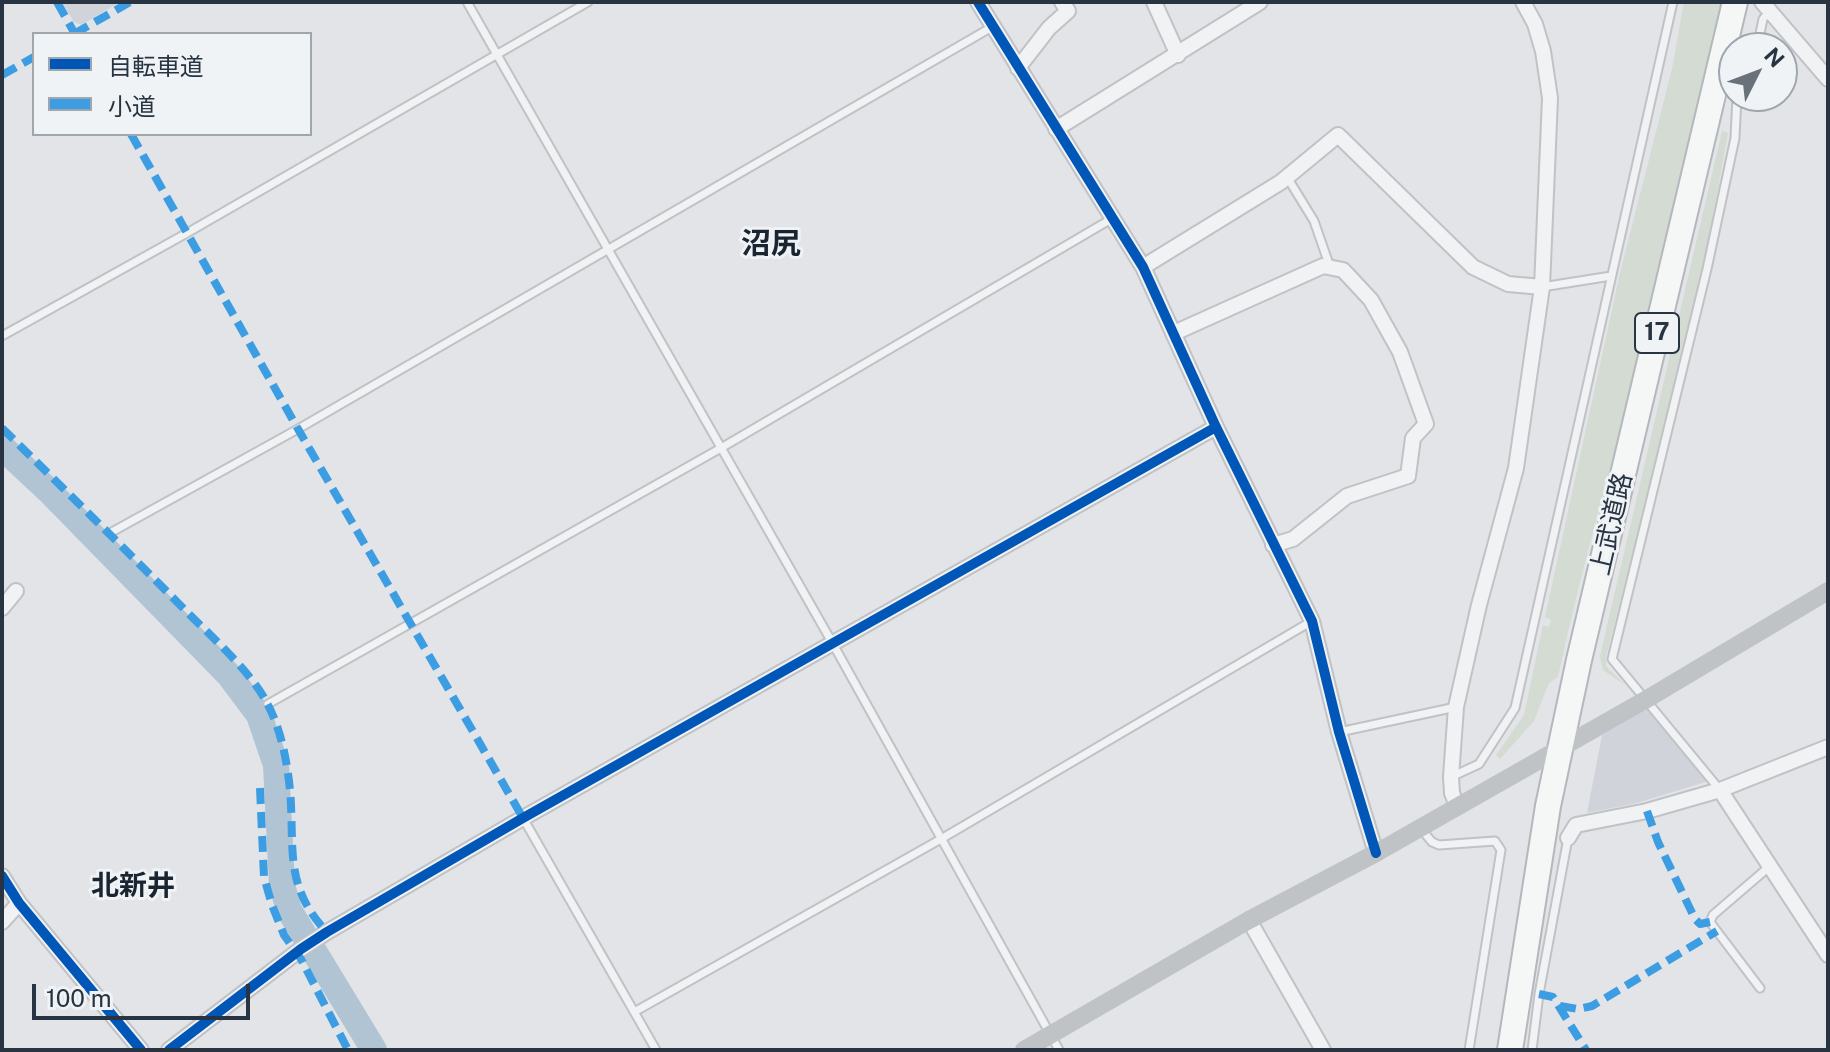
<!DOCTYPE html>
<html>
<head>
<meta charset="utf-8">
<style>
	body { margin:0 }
	#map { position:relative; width:1830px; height:1052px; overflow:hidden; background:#e2e4e7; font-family:"Public Sans","Noto Sans JP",sans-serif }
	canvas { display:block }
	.frame { position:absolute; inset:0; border:4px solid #283441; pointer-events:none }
	.legend { position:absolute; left:32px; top:32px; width:280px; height:104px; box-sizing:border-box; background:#eff3f6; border:2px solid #9fa7ae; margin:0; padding:10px 14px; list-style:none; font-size:24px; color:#283441 }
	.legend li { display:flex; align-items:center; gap:16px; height:40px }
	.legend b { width:40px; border:2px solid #9fa7ae }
	.north { position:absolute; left:1718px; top:32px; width:80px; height:80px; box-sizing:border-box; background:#eff3f6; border:2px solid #9fa7ae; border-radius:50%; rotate:48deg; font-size:22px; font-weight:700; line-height:32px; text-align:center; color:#283441 }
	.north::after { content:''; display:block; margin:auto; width:28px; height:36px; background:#69727b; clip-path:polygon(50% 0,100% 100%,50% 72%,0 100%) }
	.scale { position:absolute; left:32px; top:984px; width:218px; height:36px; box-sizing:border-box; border:4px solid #283441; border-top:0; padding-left:10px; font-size:24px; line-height:28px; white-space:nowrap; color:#283441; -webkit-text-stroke:6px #eff3f6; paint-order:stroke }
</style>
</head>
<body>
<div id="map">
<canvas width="1830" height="1052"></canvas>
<div class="frame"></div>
<ul class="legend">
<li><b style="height:10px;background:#0057b8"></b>自転車道</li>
<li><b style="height:10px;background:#3d9de3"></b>小道</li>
</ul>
<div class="north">N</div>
<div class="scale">100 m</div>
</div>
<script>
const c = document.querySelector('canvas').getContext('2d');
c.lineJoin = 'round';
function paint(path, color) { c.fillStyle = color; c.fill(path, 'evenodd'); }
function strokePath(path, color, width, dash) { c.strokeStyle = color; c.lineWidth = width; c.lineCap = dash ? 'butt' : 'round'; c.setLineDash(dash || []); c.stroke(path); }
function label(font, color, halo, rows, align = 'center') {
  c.font = font + ' "Public Sans","Noto Sans JP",sans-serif'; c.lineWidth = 6; c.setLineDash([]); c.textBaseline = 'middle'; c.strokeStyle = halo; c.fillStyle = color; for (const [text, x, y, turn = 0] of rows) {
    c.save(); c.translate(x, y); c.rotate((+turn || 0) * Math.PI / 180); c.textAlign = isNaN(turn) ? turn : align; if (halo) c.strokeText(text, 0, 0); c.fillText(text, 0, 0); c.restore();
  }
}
paint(new Path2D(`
	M62 2H120L81 25 74 22Z
	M1651 707 1709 781 1637 803 1587 813 1602 735Z`), '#d0d4da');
paint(new Path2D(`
	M1684 2H1724C1692 123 1668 248 1636 370 1610 472 1580 573 1558 677L1549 683 1534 721 1500 759 1496 755 1524 715 1543 625 1549 627 1551 620 1545 617 1620 273 1672 69Z
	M1722 131 1728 133 1700 287 1606 657V666L1625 685 1603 670 1600 656Z`), '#d3dbd2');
strokePath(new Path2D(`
	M2 447 49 491 229 675 259 715 276 765 282 885 289 910 374 1050`), '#b0c4d3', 26);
const lane = new Path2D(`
	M467 2 833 644 1059 1050
	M1757 48 1763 19 1770 11
	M1287 177 1314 221 1330 267
	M1542 287 1611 276
	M2 336 187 233 588 2
	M110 533 298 429 992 27
	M268 704 721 448 1113 218
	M1339 732 1456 707
	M1451 777 1479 764 1515 708 1673 2
	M1720 790 1612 659 1707 269 1735 138 1737 96
	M523 818 656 1050
	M1422 830 1432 842 1439 845 1495 841 1501 850 1469 1050
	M1760 988 1710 922 1713 915 1770 866
	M636 1011 941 839 1312 621
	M1532 1050 1539 994 1568 838`);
const street = new Path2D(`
	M978 2 1143 267 1216 427 1312 621 1339 732 1376 853
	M1154 2 1178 55
	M1762 2 1828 79
	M1018 68 1049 28 1068 11 1062 2
	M1056 129 1260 2
	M1143 267 1281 182 1338 135 1473 267 1508 284 1542 287
	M1174 333 1323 266 1343 270 1371 300 1400 352 1426 424 1413 438 1408 476 1347 496 1293 539 1273 545
	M2 608 16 591
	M1720 790 1828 955
	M1457 806 1452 793 1451 777 1456 707 1479 605 1516 468 1542 287 1550 98 1543 51 1535 24 1523 2
	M1568 838 1576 825 1647 811 1720 790 1828 747
	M2 876 19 903 141 1050
	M1249 920 1323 1050
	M2 922 19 903
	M169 1050 301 949 327 932 523 818 1216 427`);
const highway = new Path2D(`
	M1510 1050 1548 806 1579 660 1735 2`);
strokePath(lane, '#c0c2c5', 11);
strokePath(street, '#c0c2c5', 18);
strokePath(highway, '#b4b7bc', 28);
strokePath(lane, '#f1f2f3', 7);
strokePath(street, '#f1f2f3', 14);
strokePath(new Path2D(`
	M1024 1050 1249 920 1376 853 1647 699 1828 591`), '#bfc3c6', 18);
strokePath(highway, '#f5f6f6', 24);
strokePath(new Path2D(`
	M57 2 75 34
	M74 34 130 2
	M2 75 34 57
	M131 134 298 429 523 818
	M2 428C64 489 126 550 187 612 211 636 252 673 267 703 281 729 287 761 290 790 295 847 283 886 327 932
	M260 788 264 877 272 905 284 935 301 959 348 1050
	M1647 811 1658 842 1695 919 1700 924 1710 922
	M1539 994 1553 997 1586 1050
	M1560 1006 1578 1009 1592 1006 1717 931`), '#3d9de3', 8, [16, 8]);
strokePath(new Path2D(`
	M978 2 1143 267 1216 427 1312 621 1339 732 1376 853
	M2 876 19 903 141 1050
	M169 1050 301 949 327 932 523 818 1216 427`), '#0057b8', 10);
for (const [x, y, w] of [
	[1657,333,44]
]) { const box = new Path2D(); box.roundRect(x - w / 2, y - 20, w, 40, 6); c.fillStyle = '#eff3f6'; c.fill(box); strokePath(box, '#283441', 2); }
label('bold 24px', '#283441', null, [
	["17",1657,333]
]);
label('26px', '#283441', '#eff3f6', [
	["上武道路",1612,524,-77]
]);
label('bold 28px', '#1a2531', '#eff3f6', [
	["北新井",133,886]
]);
label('bold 30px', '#1a2531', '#eff3f6', [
	["沼尻",771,245]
]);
</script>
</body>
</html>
